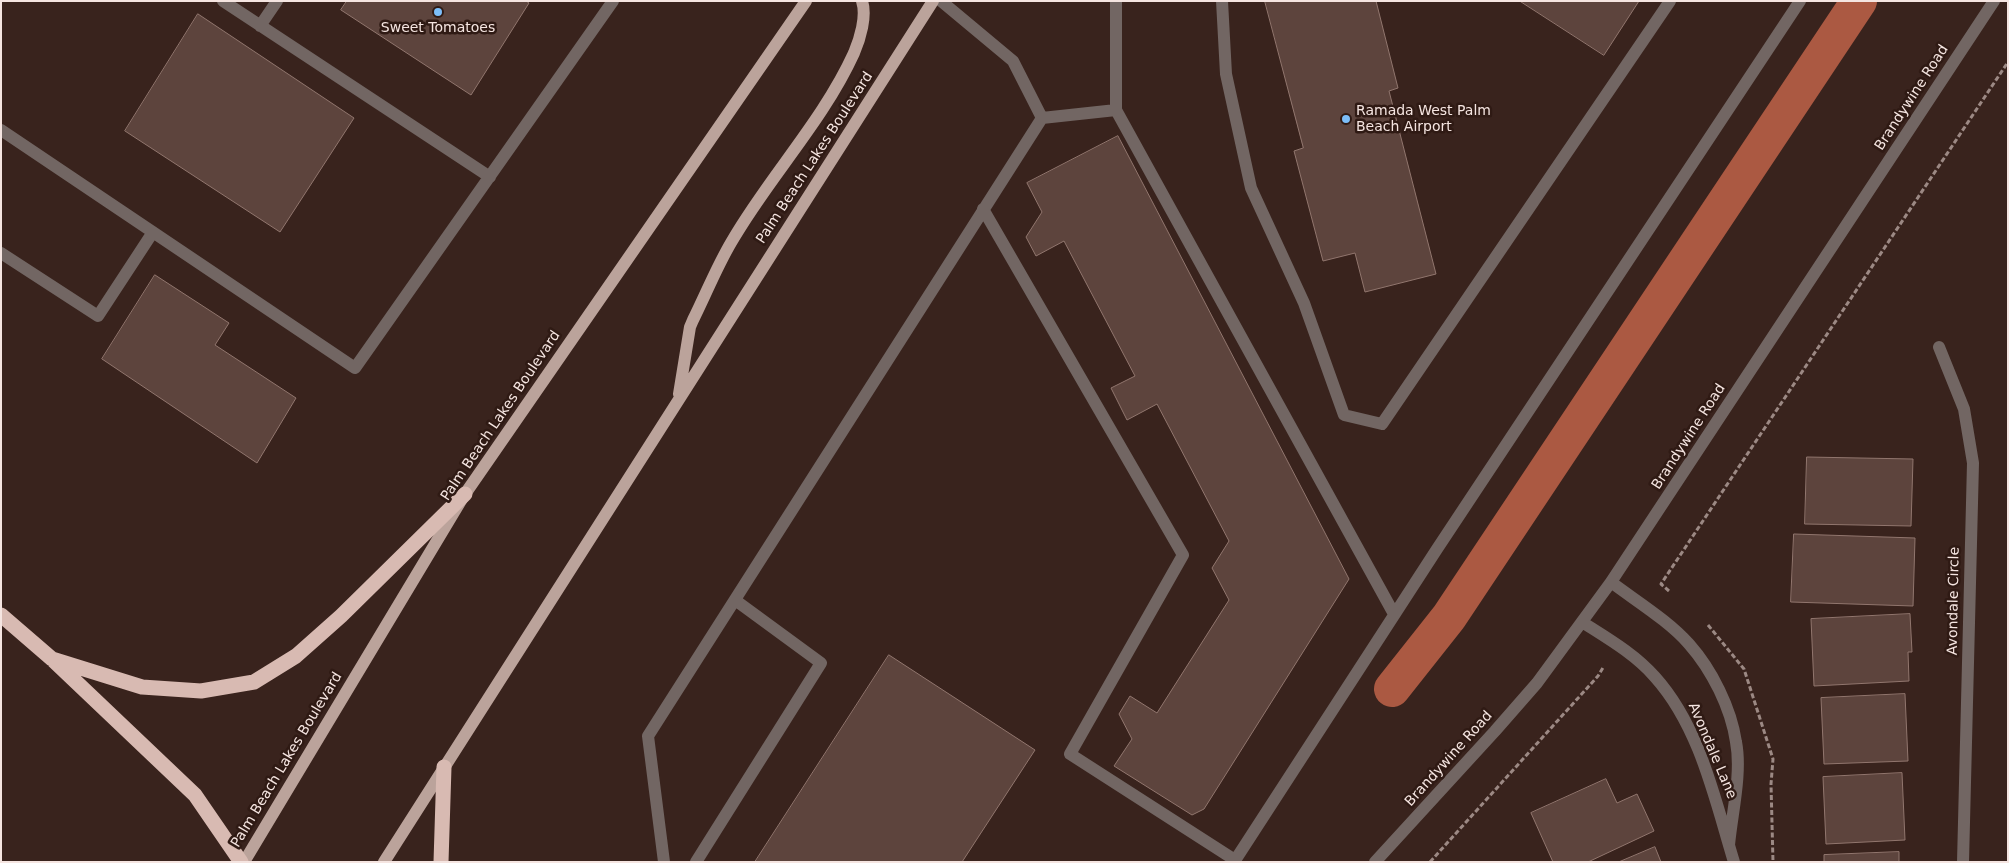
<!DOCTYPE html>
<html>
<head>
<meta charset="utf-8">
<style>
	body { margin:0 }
	#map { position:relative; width:2009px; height:863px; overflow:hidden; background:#39231d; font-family:"DejaVu Sans",sans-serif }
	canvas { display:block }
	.frame { position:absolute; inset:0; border:2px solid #f5e5e1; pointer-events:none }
</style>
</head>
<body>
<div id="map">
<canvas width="2009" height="863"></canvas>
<div class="frame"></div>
</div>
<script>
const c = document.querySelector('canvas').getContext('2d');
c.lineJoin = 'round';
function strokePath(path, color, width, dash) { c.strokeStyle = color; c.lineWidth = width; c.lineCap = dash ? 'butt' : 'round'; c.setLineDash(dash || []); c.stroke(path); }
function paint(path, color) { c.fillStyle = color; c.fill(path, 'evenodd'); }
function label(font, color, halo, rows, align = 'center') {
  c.font = font + ' "DejaVu Sans",sans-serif'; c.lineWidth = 5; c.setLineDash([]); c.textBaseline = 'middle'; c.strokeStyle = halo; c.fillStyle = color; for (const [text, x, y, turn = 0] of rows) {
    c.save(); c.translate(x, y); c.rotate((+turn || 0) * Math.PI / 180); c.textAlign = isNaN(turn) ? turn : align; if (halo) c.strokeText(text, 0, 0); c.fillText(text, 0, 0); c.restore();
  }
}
strokePath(new Path2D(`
	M1392 689 1449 617 1859 1`), '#ab5942', 36);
const building = new Path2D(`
	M347 1H526L529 3 471 95 341 10Z
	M1265 1H1376L1398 88 1389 91 1436 274 1365 292 1355 253 1323 261 1294 151 1303 148Z
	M1520 1H1639L1604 55Z
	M198 14 354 118 280 232 125 131Z
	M1118 136 1349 579 1204 809 1192 815 1114 766 1132 739 1119 714 1130 696 1157 713 1229 600 1212 568 1229 541 1157 404 1127 420 1111 388 1135 376 1064 241 1036 256 1026 237 1042 212 1027 183Z
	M155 275 229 323 215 345 296 398 257 463 102 359Z
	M1807 457 1913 459 1911 526 1805 524Z
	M1794 534 1915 538 1913 606 1791 602Z
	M1910 614 1912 652H1908L1909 681 1814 686 1811 619Z
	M889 655 1035 750 962 862H755Z
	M1905 694 1908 761 1824 764 1821 698Z
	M1902 773 1905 840 1826 844 1823 777Z
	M1606 779 1617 803 1637 794 1654 831 1588 862H1553L1531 813Z
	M1655 847 1661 862H1619Z
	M1899 852V862H1824V855Z`);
paint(building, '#5d443d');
strokePath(building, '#91766e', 1);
strokePath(new Path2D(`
	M1669 591 1661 584 2008 62
	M1708 625 1744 669 1773 759 1771 784 1773 862
	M1430 862 1598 676 1604 666`), '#9c8984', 3, [5, 2.5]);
strokePath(new Path2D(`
	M223 1 490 177
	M1222 1 1226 74 1251 188 1304 303 1344 415 1382 424 1670 1
	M260 26 277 1
	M1116 110V1
	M1042 118 1116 110 1394 614
	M1 130 355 368 613 1
	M983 209 1183 555 1070 754 1235 860
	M1 253 98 316 153 232
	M664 862 648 736 1042 118 1013 61 941 1
	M696 862 821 663 735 600
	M1234 862 1437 549 1800 1`), '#726663', 12);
strokePath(new Path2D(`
	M1939 347 1964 409 1973 463 1963 862
	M1611 582C1636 601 1669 621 1689 644 1712 670 1731 708 1736 742 1742 773 1732 813 1729 845
	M1582 622C1607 638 1635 654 1655 677 1700 727 1715 800 1734 862
	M1375 862 1495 731 1537 683 1611 582 1994 1`), '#726663', 12);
strokePath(new Path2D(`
	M679 394 690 327 693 320C706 294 717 266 732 241 769 177 823 121 854 53 860 39 867 16 862 1
	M244 862 465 494 806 1
	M384 862 933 1`), '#bba39b', 12);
strokePath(new Path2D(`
	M1 615 52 659 195 795 241 862
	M52 659 142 687 201 691 254 682 296 656 341 616 465 494
	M441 862 444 767`), '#d8bab2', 15);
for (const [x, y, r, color] of [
	[438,12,5,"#7cbef9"],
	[1346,119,5,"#7cbef9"]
]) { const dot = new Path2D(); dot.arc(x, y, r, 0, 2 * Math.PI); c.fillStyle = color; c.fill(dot); strokePath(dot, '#2f1a14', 2); }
label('14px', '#f5e5e1', '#2f1a14', [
	["Sweet Tomatoes",438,28],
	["Ramada West Palm",1356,111,"left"],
	["Beach Airport",1356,127,"left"]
]);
label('14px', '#f5e5e1', '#2f1a14', [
	["Brandywine Road",1912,98,-57],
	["Palm Beach Lakes Boulevard",815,158,-57],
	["Palm Beach Lakes Boulevard",501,416,-56],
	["Brandywine Road",1689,437,-57],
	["Avondale Circle",1954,601,-89],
	["Avondale Lane",1712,751,67],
	["Brandywine Road",1449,759,-48],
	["Palm Beach Lakes Boulevard",287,760,-59]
]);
</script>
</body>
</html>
